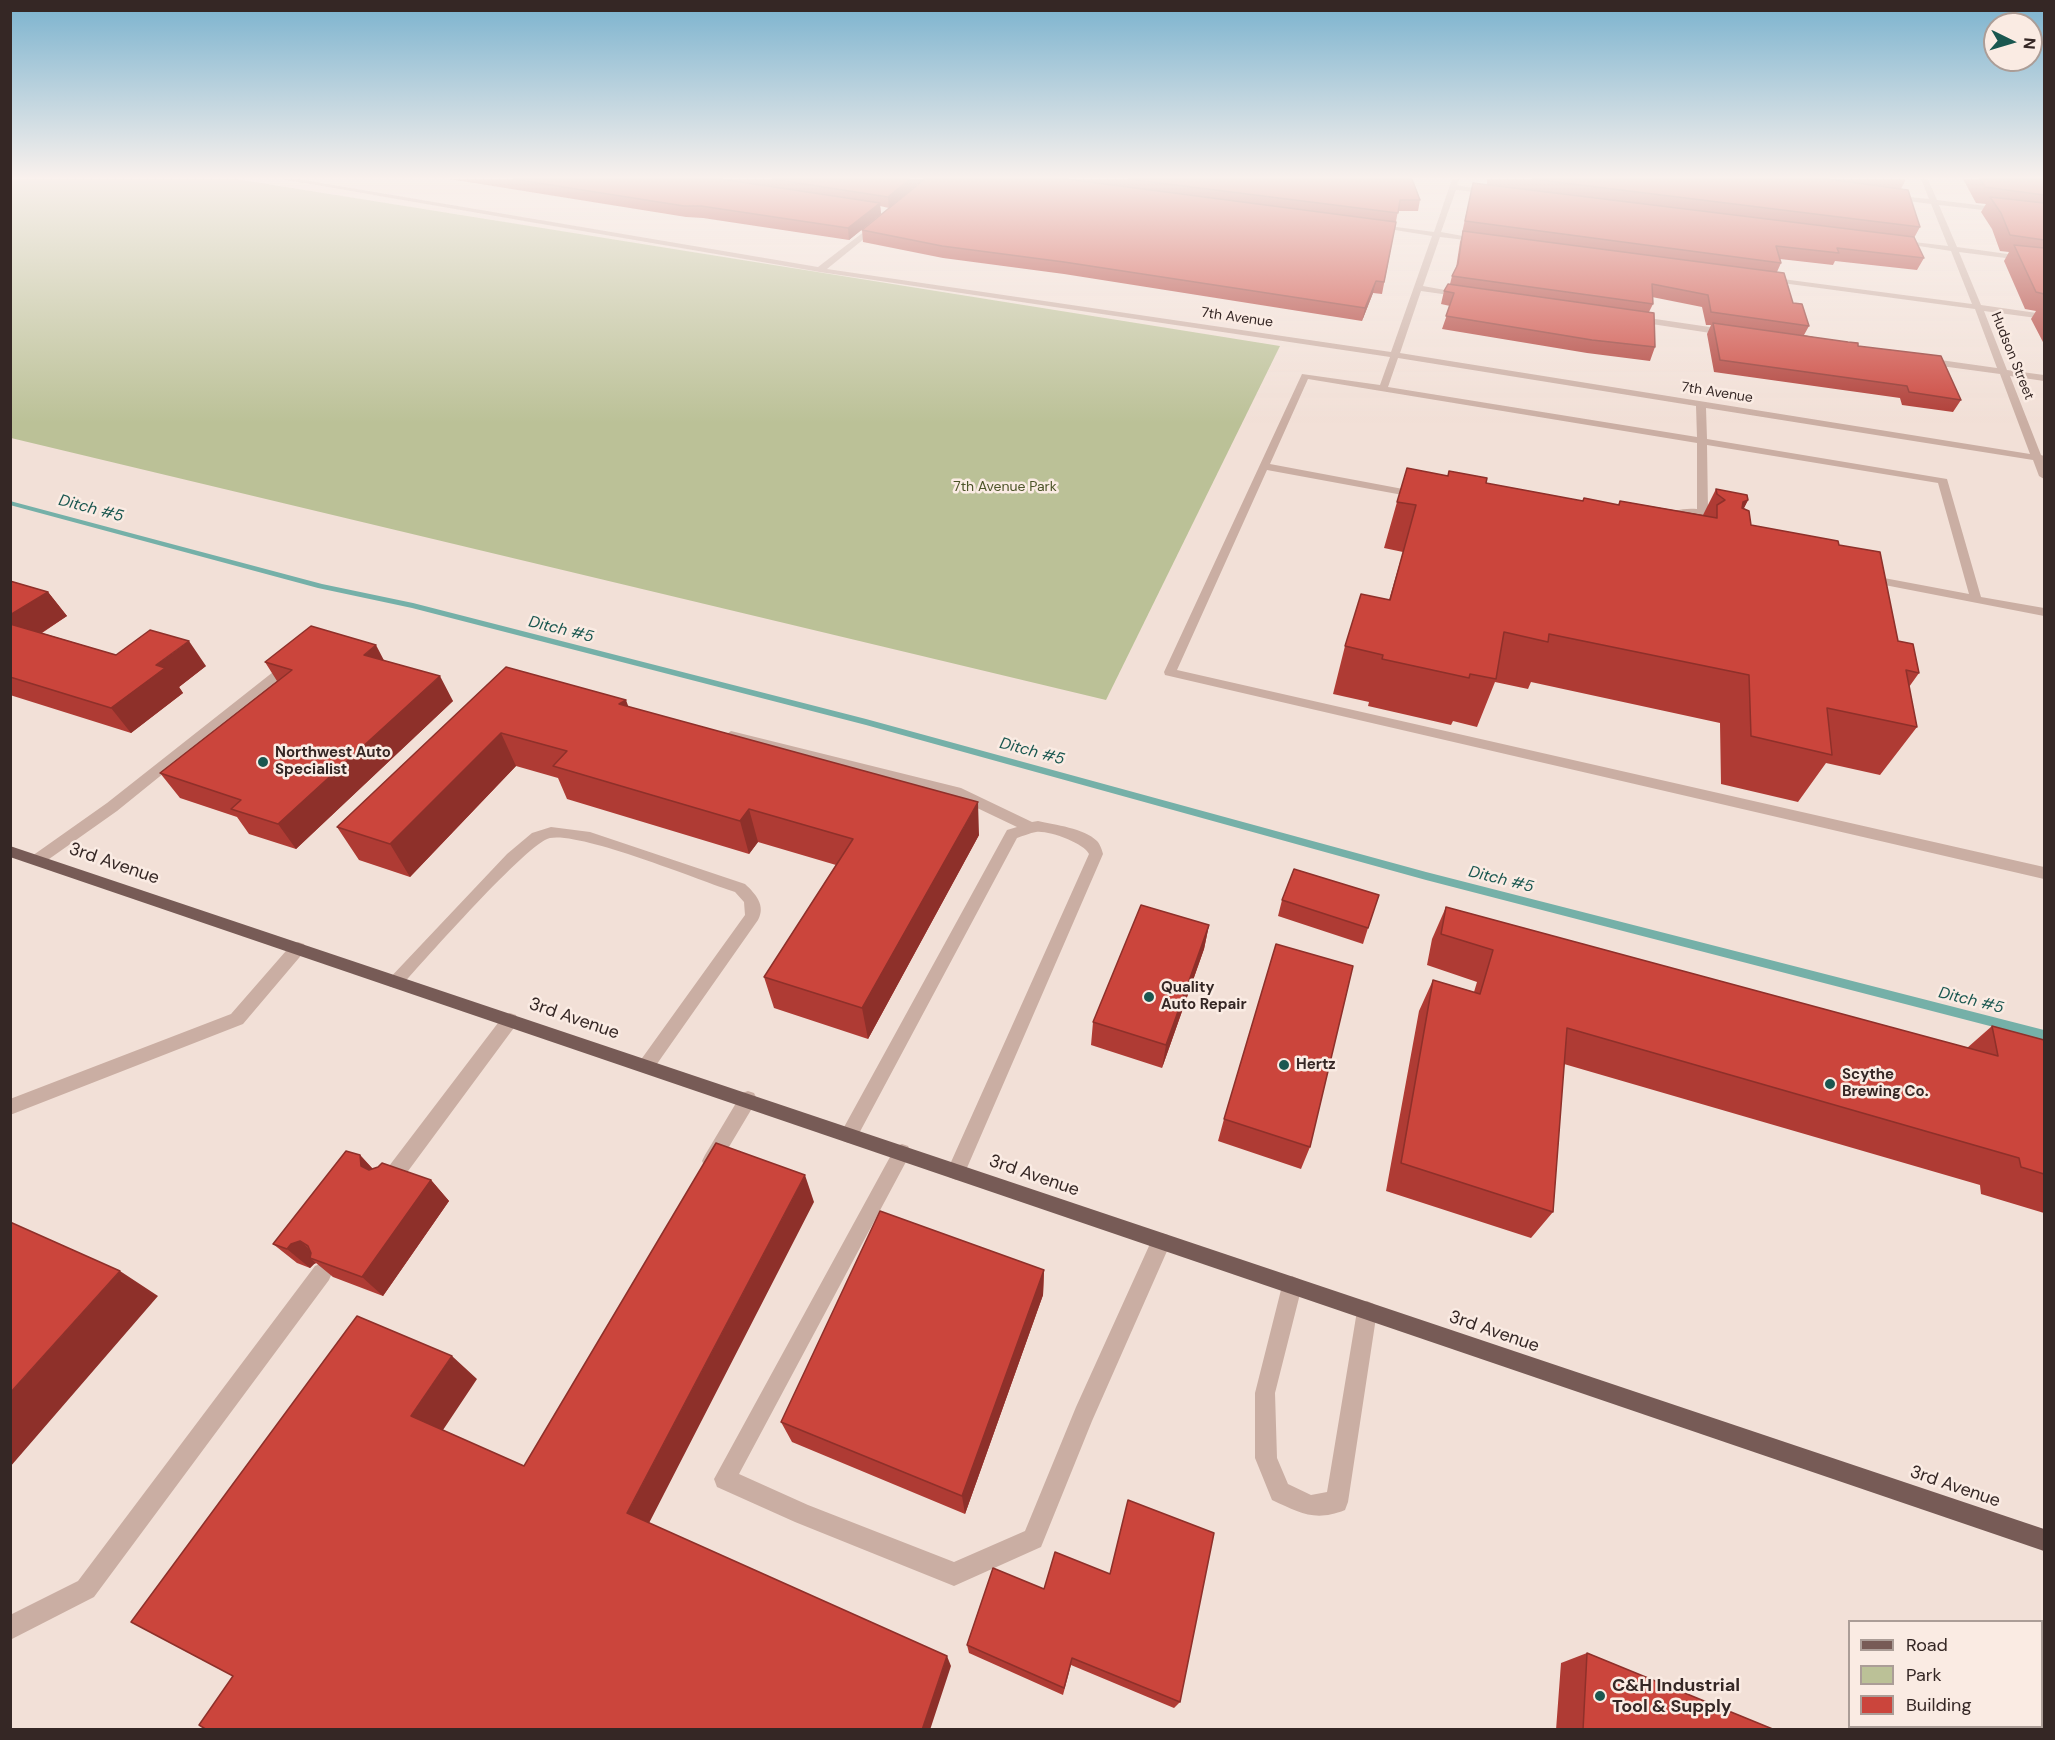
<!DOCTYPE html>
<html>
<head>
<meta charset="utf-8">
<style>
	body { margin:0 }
	#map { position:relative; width:2055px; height:1740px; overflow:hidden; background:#f2e0d7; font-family:"DM Sans",sans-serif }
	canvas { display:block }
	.frame { position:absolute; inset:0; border:12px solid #352725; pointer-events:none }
	.legend { position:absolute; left:1848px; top:1620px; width:195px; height:108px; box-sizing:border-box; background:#faebe3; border:2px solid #ab9d97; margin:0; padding:8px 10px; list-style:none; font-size:18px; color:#352725 }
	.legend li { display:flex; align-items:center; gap:12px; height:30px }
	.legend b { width:30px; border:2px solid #ab9d97 }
	.north { position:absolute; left:1983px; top:12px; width:60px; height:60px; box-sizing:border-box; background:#faebe3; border:2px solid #ab9d97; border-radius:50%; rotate:95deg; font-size:16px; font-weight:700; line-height:24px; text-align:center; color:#352725 }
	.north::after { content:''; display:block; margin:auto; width:21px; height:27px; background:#1a5750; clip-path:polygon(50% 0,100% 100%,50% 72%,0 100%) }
</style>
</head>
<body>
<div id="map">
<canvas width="2055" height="1740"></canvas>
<div class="frame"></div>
<ul class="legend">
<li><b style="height:8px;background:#775b56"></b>Road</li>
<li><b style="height:16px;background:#bbc197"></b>Park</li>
<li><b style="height:16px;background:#cb453c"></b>Building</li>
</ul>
<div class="north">N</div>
</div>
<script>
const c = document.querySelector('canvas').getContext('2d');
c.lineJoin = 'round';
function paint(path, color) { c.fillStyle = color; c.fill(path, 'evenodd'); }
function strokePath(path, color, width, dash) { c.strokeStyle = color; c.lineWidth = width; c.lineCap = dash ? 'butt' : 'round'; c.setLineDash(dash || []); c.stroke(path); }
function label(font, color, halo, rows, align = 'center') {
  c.font = font + ' "DM Sans",sans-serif'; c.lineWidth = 5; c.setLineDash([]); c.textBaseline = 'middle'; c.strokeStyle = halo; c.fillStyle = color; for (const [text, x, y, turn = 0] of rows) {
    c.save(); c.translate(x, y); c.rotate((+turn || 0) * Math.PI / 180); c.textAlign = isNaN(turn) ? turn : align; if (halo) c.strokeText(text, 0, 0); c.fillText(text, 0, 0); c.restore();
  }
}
paint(new Path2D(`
	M11 179H236L1280 346 1106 700 11 438Z`), '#bbc197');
paint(new Path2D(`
	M10 501 322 584 413 603 866 719 1426 872 2044 1030V1040L1426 880 866 725 412 608 318 588 10 505Z`), '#75b0a8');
paint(new Path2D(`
	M281 179H298L818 267 878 221 882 223 881 225 827 269 1391 352 1432 236 1370 226 1374 224 1434 232 1452 179H1459L1457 185 1496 192 1492 194 1456 190 1441 232 1485 240 1481 242 1440 237 1423 286 1467 294 1463 297 1421 291 1400 353 2030 454 2000 374 1926 364 1921 361 1926 358 1997 368 1975 309 1767 281 1763 279 1767 277 1972 304 1951 251 1893 242 1897 240 1948 246 1931 204 1893 199 1890 195 1929 199 1921 179H1928L1937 200 2044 213V217L1939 205 1957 247 2044 259V263L1959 252 1981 305 2044 314V319L1984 311 2007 370 2044 375V381L2010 376 2041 455 2044 456V479L2039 476 2033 460 1706 408 1707 439 1947 479 1981 597 2044 608V616L1864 581 1862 579 1868 575 1969 594 1938 483 1707 445 1708 510 1728 519 1723 522C1692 514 1696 513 1666 522L1661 519C1671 510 1684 508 1697 509V443L1308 379 1270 464 1419 492 1424 495 1419 498 1267 470 1177 670 2044 867V879L1165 675 1164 672 1302 374 1380 385 1390 357 820 272ZM1398 358 1696 406 1697 437 1388 387Z
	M1635 316 1730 330 1734 333 1730 336 1632 321 1631 319Z
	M291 660 295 661 297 664 295 667 117 811 42 864H32L30 860 32 856 107 803 287 661Z
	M731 731 961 788 1032 822 1038 821C1055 825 1084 828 1097 841 1100 844 1102 850 1103 854L963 1177 956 1180 949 1177 947 1171 1089 854C1084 843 1048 830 1036 832 1030 833 1023 836 1017 838L855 1141 849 1143 843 1141 840 1135 843 1129 1007 830 1017 827 952 796 726 739 724 736Z
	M551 827 590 832 745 884C756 894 766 906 758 920L652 1071 646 1073 640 1071 637 1066 640 1061 745 915 744 902 735 892C698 880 582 832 550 838 528 842 423 962 401 986L395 988 389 986 387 981 507 854 532 833Z
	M298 942 304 944 306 948 304 952 243 1024 10 1115V1099L231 1014 292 944Z
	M510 1013 516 1015 518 1020 516 1025 397 1186 390 1189 383 1186 381 1180 383 1174 504 1015Z
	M748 1091 754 1093 757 1099 754 1105 717 1167 711 1169 705 1167 702 1161 705 1155 742 1093Z
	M902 1144 908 1146 911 1152 908 1158 739 1474 808 1505 954 1562 1025 1531 1076 1407 1154 1235 1161 1233 1168 1235 1171 1242 1092 1421 1041 1547 954 1586 795 1522 717 1487 714 1479 896 1146Z
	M322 1263 329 1266 332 1273 329 1280 94 1597 10 1640V1615L78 1581 315 1266Z
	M1292 1276 1299 1279 1302 1286 1275 1393 1277 1458 1288 1484 1311 1495 1327 1492 1357 1311 1360 1304 1367 1301 1374 1304 1377 1311 1348 1502 1345 1510C1315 1522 1300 1513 1272 1500L1255 1458V1393L1282 1286 1285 1279Z`), '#caaea3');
paint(new Path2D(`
	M10 846 2044 1529V1551L10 857Z`), '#775b56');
paint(new Path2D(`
	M449 179H924L889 208 880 206 881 214 849 240 703 218 686 217Z
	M925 179H1412L1420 200 1418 211H1398L1382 294 1373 293 1362 321 1064 274 943 258 863 242 862 230Z
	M1487 179H1905V181L1901 189 1920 227 1914 238 1924 258 1917 270 1835 261 1833 265 1780 259 1781 263 1777 272 1793 303 1809 326 1804 335 1858 346 1961 400 1953 412 1902 405 1900 398 1714 372 1707 334 1711 325H1706L1702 307 1652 297 1653 304 1649 312 1655 347 1650 361 1587 353 1442 329 1450 306 1441 304 1444 291 1450 284 1452 276 1456 268 1460 242 1463 233H1462L1473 183 1487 185Z
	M1963 179H2044V344L2031 319 2036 311 2025 309 2004 261 2009 252 2000 251 1992 229 1981 212 1986 204 1976 203Z
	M1486 483 1583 501 1584 498 1618 505 1620 501 1703 515 1716 489 1748 500 1744 508 1751 525 1839 545 1898 641 1919 673 1909 687 1917 727 1880 775 1826 763 1798 802 1721 784 1720 723 1531 682 1528 689 1495 682 1477 727 1453 721 1451 725 1368 706 1369 702 1333 694 1345 646 1389 600 1403 552 1384 548 1397 502Z
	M10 581 48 592 67 616 42 633 116 655 206 666 179 687 183 693 131 733 10 695Z
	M384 661 453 701 296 849 249 834 237 817 180 798 160 773 277 681 265 662Z
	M506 667 629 707 979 835 868 1039 774 1008 764 977 836 865 758 842 749 854 567 799 558 778 516 766 410 877 359 860 337 827Z
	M1282 900 1368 928 1363 944 1278 916Z
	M1446 907 1967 1048 1992 1026 2044 1040V1213L1981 1194 1980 1185 1564 1064 1553 1212 1531 1238 1386 1191 1419 1011 1433 980 1474 992 1477 982 1427 965 1432 939Z
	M1209 925 1204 949 1162 1068 1091 1045 1093 1022Z
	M1224 1119 1310 1147 1301 1169 1218 1141Z
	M360 1155 373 1169 431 1180 449 1201 383 1296 333 1277 316 1263 314 1264 310 1268 297 1263 273 1244Z
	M1044 1270 1043 1295 965 1514 792 1442 781 1422Z
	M993 1568 1180 1702 1174 1708 1071 1665 1063 1695 969 1653 967 1645Z
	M1587 1653 1775 1730H1556L1561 1663Z
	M1974 1726H2042L2044 1730H1975Z`), '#af3b34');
paint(new Path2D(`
	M910 179H924L889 208 888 197Z
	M880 203 881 214 849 240 848 228Z
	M1376 281 1373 293 1362 321 1365 308Z
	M1748 500 1724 547 1743 502Z
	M48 592 67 616 21 646 10 633V615Z
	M189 641 206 666 179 687 183 693 131 733 111 708 156 665Z
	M376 645 389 670 364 655Z
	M440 676 453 701 296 849 278 824Z
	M626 700 638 733 619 704Z
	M501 733 516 766 410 877 390 844Z
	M978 802 979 835 868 1039 862 1008Z
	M749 809 758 842 749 854 740 821Z
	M1209 925 1204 949 1162 1068 1166 1045Z
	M360 1155 380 1177 361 1166Z
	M805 1175 814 1202 646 1529 627 1513Z
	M431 1180 449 1201 383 1296 362 1277Z
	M300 1241 323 1261 310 1258 316 1263 314 1264 310 1268 287 1249 291 1244Z
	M1044 1270 1043 1295 965 1514 962 1496Z
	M120 1271 158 1296 10 1467V1393Z
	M452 1356 477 1379 439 1436 411 1416Z
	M947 1656 951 1666 930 1730H922Z`), '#8e302a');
const building = new Path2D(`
	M513 179H721L880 203 848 228 701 206H684Z
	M772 179H910L888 197Z
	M925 179H1066L1396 222 1384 282 1376 281 1365 308 1064 262 942 246 862 230Z
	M1128 179H1412L1420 200H1400L1398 213Z
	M1532 179H1828L1908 190 1920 227Z
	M1980 179H2044V195L1985 187Z
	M1473 183 1914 237 1924 258 1837 248 1839 253 1776 246 1781 263 1465 221Z
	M1990 197 2044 203V240L2010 235 2001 213Z
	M1463 231 1784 273 1793 303 1802 304 1809 326 1711 312 1708 295 1652 284 1653 304 1452 276 1458 264Z
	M2014 245 2044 248V294L2036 292Z
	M1448 284 1654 313 1655 347 1592 340 1446 316 1454 293 1444 291Z
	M1713 323 1848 342 1858 343V346L1941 356 1961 400 1909 392 1907 386 1720 360Z
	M1407 468 1448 476 1449 471 1487 478 1486 483 1583 501 1584 498 1619 505 1620 501 1717 518V505L1725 500 1717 494 1716 489 1747 495 1748 500 1743 502 1742 508 1749 511 1751 525 1838 541 1839 545 1880 552 1898 641 1913 644 1919 673 1906 670 1917 727 1827 708 1832 755 1751 736 1749 675 1549 634 1548 642 1504 632 1496 679 1470 674 1469 678 1382 659 1383 655 1345 646 1361 594 1390 600 1416 505 1397 502Z
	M10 581 48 592 10 615Z
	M10 624 116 655 150 630 189 641 156 665 165 668 111 708 10 677Z
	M311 626 376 645 364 655 440 676 278 824 231 809 241 800 160 773 292 670 265 662Z
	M506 667 626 700 619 704 978 802 862 1008 764 977 853 839 749 809 740 821 553 766 567 751 501 733 390 844 337 827Z
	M1294 869 1379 895 1368 928 1282 900Z
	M1141 905 1209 925 1166 1045 1093 1022Z
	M1446 907 1998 1056 1992 1026 2044 1040V1174L2021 1167 2019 1158 1567 1028 1553 1212 1401 1163 1433 980 1480 994 1493 950 1441 934Z
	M1276 944 1353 966 1310 1147 1224 1119Z
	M716 1143 805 1175 627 1513 947 1656 922 1730H207L199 1725 233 1676 131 1622 357 1316 452 1356 411 1416 524 1466Z
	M346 1151 360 1155 361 1166 369 1170 378 1167 382 1163 431 1180 362 1277 310 1258 311 1253 308 1246 300 1241 291 1244 287 1249 273 1244Z
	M880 1211 1044 1270 962 1496 781 1422Z
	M10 1222 120 1271 10 1393Z
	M1128 1500 1214 1533 1180 1702 1072 1658 1064 1688 967 1645 993 1568 1044 1589 1055 1552 1110 1574Z
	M1587 1653 1775 1730H1583Z
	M2042 1692 2044 1693V1730H2002L2001 1726H2042Z`);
paint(building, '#cb453c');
strokePath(building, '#8e302a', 1.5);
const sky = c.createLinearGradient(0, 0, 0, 423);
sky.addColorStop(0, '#7ab2ce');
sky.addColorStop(0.42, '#f9f1ed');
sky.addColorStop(1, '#f9f1ed00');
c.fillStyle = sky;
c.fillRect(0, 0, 2055, 423);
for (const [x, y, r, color] of [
	[263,762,6,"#1a5750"],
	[1149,997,6,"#1a5750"],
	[1284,1065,6,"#1a5750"],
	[1830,1084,6,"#1a5750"],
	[1600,1696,6,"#1a5750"]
]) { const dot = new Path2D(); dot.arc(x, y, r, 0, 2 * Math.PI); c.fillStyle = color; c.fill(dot); strokePath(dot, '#faebe3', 2); }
label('14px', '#352725', '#faebe3', [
	["7th Avenue",1237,318,8],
	["Hudson Street",2012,356,68],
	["7th Avenue",1717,393,9]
]);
label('14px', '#4c5428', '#faebe3', [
	["7th Avenue Park",1005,487]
]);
label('bold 15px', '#352725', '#faebe3', [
	["Northwest Auto",275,753],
	["Specialist",275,770],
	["Quality",1161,988],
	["Auto Repair",1161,1005],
	["Hertz",1296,1065],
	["Scythe",1842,1075],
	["Brewing Co.",1842,1092]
], 'left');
label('italic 16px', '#1a5750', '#faebe3', [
	["Ditch #5",91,509,15],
	["Ditch #5",561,630,14],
	["Ditch #5",1032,752,15],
	["Ditch #5",1501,880,14],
	["Ditch #5",1971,1001,14]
]);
label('18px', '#352725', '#faebe3', [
	["3rd Avenue",114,864,19],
	["3rd Avenue",574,1019,19],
	["3rd Avenue",1034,1176,19],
	["3rd Avenue",1494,1332,19],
	["3rd Avenue",1955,1487,19]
]);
label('bold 18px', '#352725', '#faebe3', [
	["C&H Industrial",1612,1686],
	["Tool & Supply",1612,1707]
], 'left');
</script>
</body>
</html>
